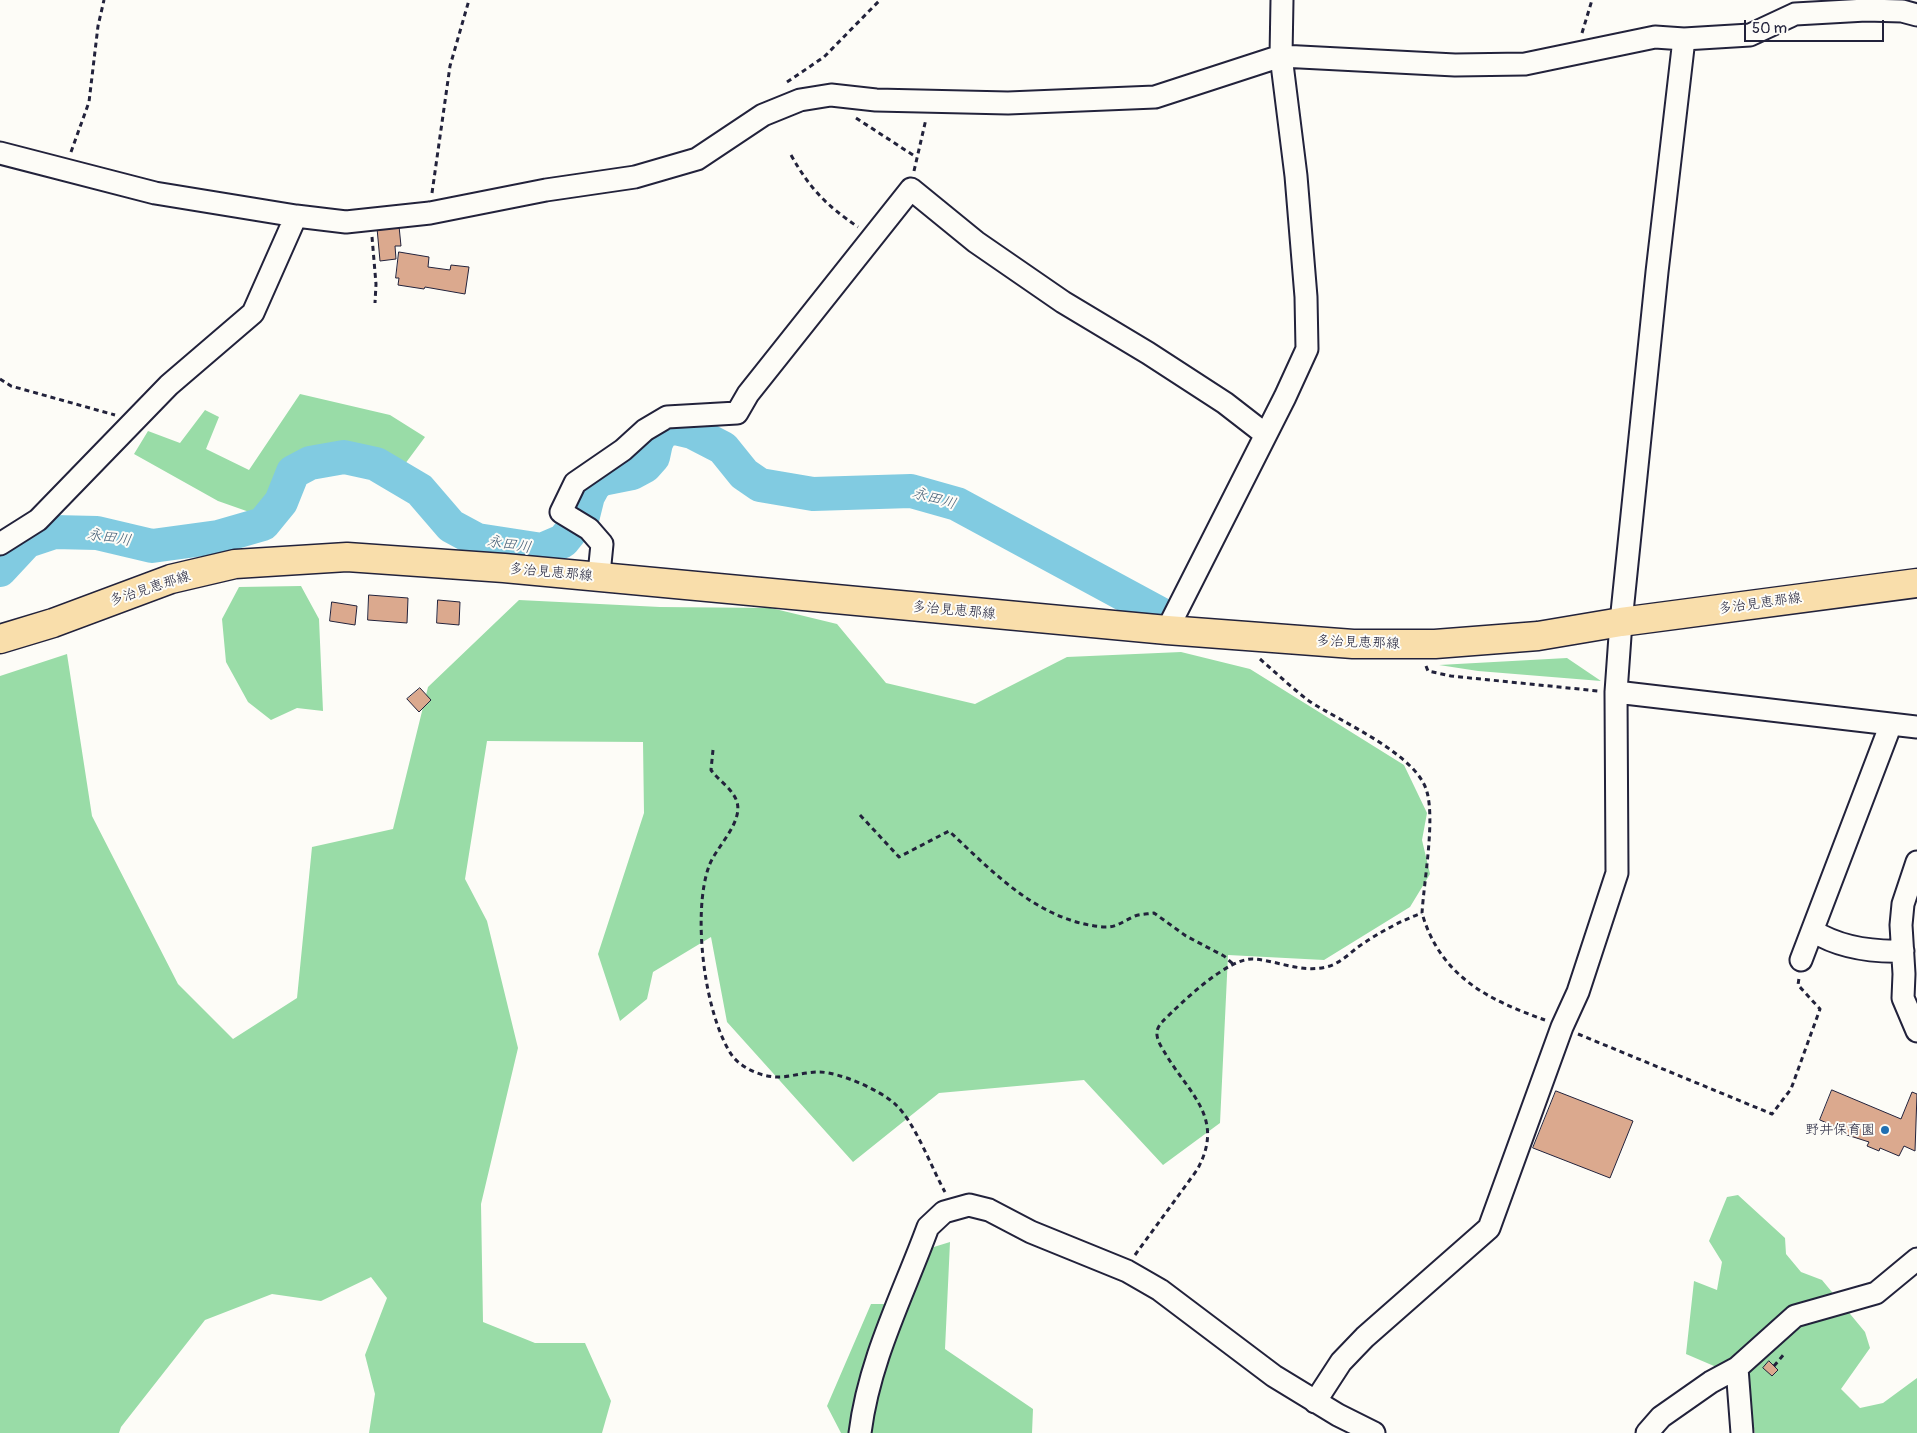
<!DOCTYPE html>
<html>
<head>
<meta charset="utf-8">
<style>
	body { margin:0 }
	#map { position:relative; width:1917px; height:1433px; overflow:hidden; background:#fdfcf7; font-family:Pangolin,sans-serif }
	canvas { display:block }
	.scale { position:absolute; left:1744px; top:20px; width:140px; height:22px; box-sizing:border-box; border:2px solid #22223b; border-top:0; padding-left:6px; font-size:15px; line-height:18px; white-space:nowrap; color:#22223b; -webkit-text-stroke:4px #fdfcf7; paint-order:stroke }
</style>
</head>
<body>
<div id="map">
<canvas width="1917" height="1433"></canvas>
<div class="scale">50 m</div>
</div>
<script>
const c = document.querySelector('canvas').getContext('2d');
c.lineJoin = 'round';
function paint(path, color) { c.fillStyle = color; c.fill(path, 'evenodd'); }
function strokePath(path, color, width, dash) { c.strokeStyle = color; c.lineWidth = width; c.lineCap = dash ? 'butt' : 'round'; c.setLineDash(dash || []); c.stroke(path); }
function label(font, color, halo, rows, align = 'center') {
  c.font = font + ' Pangolin,"Klee One",sans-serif'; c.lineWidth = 4; c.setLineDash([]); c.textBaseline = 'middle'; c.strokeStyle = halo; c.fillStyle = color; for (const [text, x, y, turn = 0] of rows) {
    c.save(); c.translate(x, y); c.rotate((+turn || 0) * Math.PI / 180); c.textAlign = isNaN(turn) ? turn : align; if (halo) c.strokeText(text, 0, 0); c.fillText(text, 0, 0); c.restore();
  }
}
paint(new Path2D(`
	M300 394 390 415 425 437 402 468 377 456 345 447 314 452 284 467 255 514 218 501 134 454 148 431 180 443 205 410 219 417 206 449 249 470Z
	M301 586 319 619 323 711 297 708 271 720 248 702 226 662 222 619 239 587Z
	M519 600 660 607 771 608 837 624 886 683 975 704 1067 657 1181 652 1250 669 1404 765 1427 813 1422 840 1430 874 1410 907 1324 960 1228 955 1220 1123 1163 1165 1084 1080 939 1093 853 1162 727 1022 711 937 653 972 647 999 620 1021 598 954 644 813 643 742 487 741 465 879 487 921 518 1048 481 1204 483 1322 535 1343H585L611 1401 602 1433H369L375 1394 365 1355 387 1298 371 1277 321 1301 272 1294 205 1320 121 1427 119 1433H0V676L67 654 92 816 178 984 233 1039 297 998 312 847 393 829 428 687Z
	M1567 658 1601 681 1478 671 1439 665Z
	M1738 1195 1785 1238 1786 1254 1801 1272 1822 1280 1865 1332 1870 1348 1841 1389 1860 1408 1883 1403 1917 1378V1433H1755L1745 1391 1714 1366 1686 1354 1694 1281 1717 1290 1722 1262 1709 1241 1727 1197Z
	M950 1242 945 1349 1033 1409 1032 1433H841L827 1406 871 1304H903L924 1250Z`), '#99dca7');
strokePath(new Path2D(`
	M0 570 27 541 54 532 97 533 152 546 218 537 263 524 281 502 293 472 310 463 344 457 376 464 420 490 451 526 477 540 542 550 563 541 583 516 588 496 594 485 602 479 632 473 645 466 653 457 656 443 662 431 675 428 692 432 723 448 744 474 760 485 813 494 911 491 957 504 1164 616`), '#81cbe1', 34);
const building = new Path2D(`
	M399 226 401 246H395L396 259 380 261 377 228Z
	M399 252 429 257 428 267 450 270 451 265 469 267 465 294 425 287 424 289 398 285 399 278H396Z
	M369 595 408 598 407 623 368 620Z
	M438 600 460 602 459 625 437 623Z
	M332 602 357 606 355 625 330 621Z
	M420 688 431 700 419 712 407 699Z
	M1832 1090 1901 1119 1912 1092 1917 1094 1915 1151 1904 1146 1899 1156 1880 1148 1879 1151 1867 1146 1869 1142 1844 1134 1845 1131 1820 1120Z
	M1556 1091 1633 1121 1610 1178 1533 1148Z
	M1769 1361 1778 1370 1772 1376 1763 1368Z`);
paint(building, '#dba98e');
strokePath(building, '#22223b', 1);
const minor = new Path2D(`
	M0 153 155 193 296 216 346 222 430 213 546 190 635 177 697 159 763 115 800 100 831 95 876 100 1008 103 1155 97 1281 56 1455 65 1525 64 1655 37 1684 39 1750 35 1795 14 1866 10 1902 11 1917 15
	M0 544 38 520 169 385 253 313 296 216
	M602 577 600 564 602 544 589 529 561 512 575 483 623 450 645 430 667 417 737 413 748 394 911 189 976 242 1063 302 1148 353 1225 403 1265 434
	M1167 630 1285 397 1307 349 1306 297 1296 176 1281 56 1282 0
	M1616 692 1917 727
	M1917 862 1903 904 1901 925 1904 974 1903 998 1917 1031
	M1813 931C1840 948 1872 952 1903 951
	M1801 960 1891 724
	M1737 1368 1742 1433
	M1315 1402 1341 1362 1365 1337 1489 1228 1562 1027 1578 992 1617 873 1616 692 1621 622 1657 272 1684 39
	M860 1433C869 1360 903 1295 928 1227L944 1212 969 1205 989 1210 1031 1232 1127 1271 1160 1290 1274 1376 1338 1415 1374 1433
	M1647 1433 1661 1417 1711 1382 1737 1368 1795 1316 1876 1293 1917 1259`);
const major = new Path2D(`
	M0 639 53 623 171 579 235 564 347 557 504 568 1167 630 1353 644H1435L1538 636 1621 622 1917 583`);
strokePath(minor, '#22223b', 25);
strokePath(major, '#22223b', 31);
strokePath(new Path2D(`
	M1582 33 1592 0
	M787 82 824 57 880 0
	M856 118 916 157
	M71 152 89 102 98 26 104 0
	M791 155C810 189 826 205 858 227
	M914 171 926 119
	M432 193 450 66 469 0
	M372 237 376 284 375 303
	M0 379 11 386 115 415
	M1260 659C1276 673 1292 688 1309 701 1341 722 1417 754 1427 792 1435 821 1424 881 1422 913 1440 976 1488 1000 1545 1020
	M1426 666 1428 671 1451 676 1598 691
	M713 750 711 770C719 781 733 789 737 802 743 823 716 847 709 866 692 913 704 1012 731 1054 741 1069 764 1078 781 1077 794 1076 806 1072 819 1072 839 1072 880 1090 895 1104 915 1122 931 1167 945 1192
	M860 815 899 857 949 831C993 872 1038 921 1103 927 1117 928 1123 921 1135 916 1141 914 1148 914 1154 913L1186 936 1224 956 1233 964
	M1578 1034 1772 1114 1791 1089 1820 1009 1798 985 1799 978
	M1135 1255 1197 1170C1226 1118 1189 1094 1165 1053 1162 1048 1156 1039 1157 1032 1157 1029 1160 1024 1162 1022 1181 1003 1228 957 1254 959 1278 961 1302 973 1326 967 1339 964 1348 955 1358 947 1378 933 1400 921 1422 913
	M1774 1366 1785 1353`), '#22223b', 3, [5, 4]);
strokePath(minor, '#fdfcf7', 21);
strokePath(major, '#f9deab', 28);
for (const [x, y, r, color] of [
	[1885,1130,5,"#1f6fb2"]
]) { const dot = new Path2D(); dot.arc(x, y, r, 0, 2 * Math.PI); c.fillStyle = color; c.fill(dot); strokePath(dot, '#fdfcf7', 2); }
label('14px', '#22223b', '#fdfcf7', [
	["多治見恵那線",551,573,5],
	["多治見恵那線",150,589,-18],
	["多治見恵那線",1760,604,-8],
	["多治見恵那線",954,611,5],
	["多治見恵那線",1358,643,2]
]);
label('14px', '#22223b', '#fdfcf7', [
	["野井保育園",1875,1130]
], 'right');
label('italic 15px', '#435d75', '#fdfcf7', [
	["永田川",934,499,16],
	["永田川",109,538,9],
	["永田川",509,545,9]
]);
</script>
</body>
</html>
